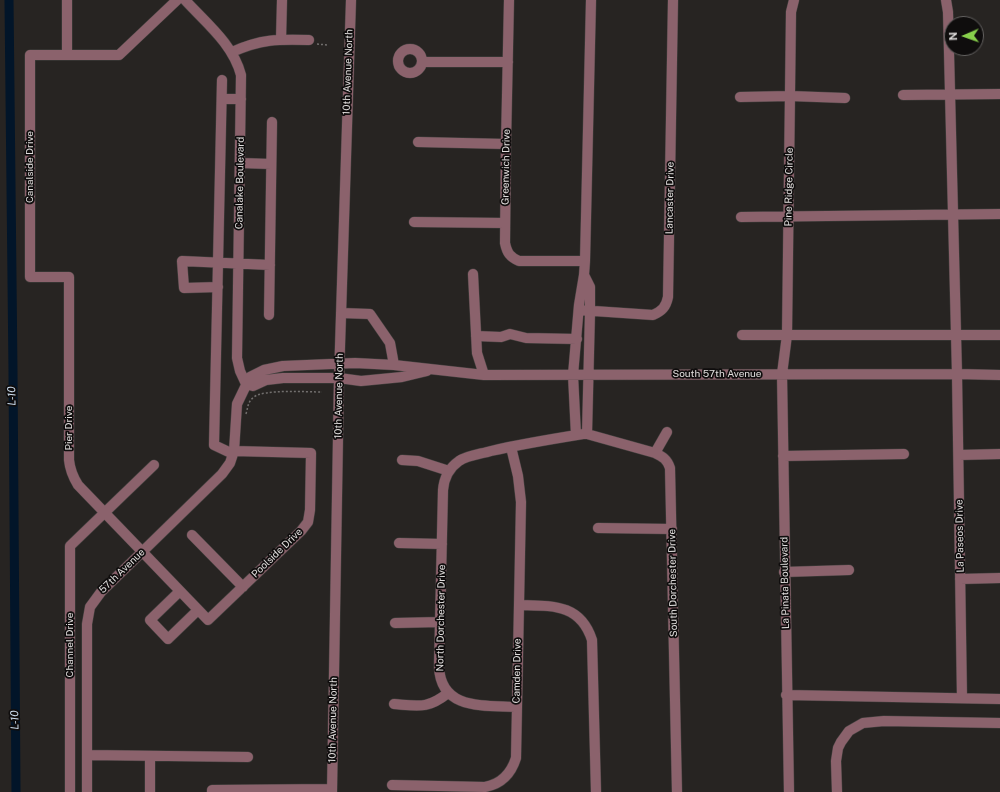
<!DOCTYPE html>
<html>
<head>
<meta charset="utf-8">
<style>
	body { margin:0 }
	#map { position:relative; width:1000px; height:792px; overflow:hidden; background:#272422; font-family:"Public Sans",sans-serif }
	canvas { display:block }
	.north { position:absolute; left:944px; top:16px; width:40px; height:40px; box-sizing:border-box; background:#0f0d0d; border:1px solid #636160; border-radius:50%; rotate:268deg; font-size:11px; font-weight:700; line-height:16px; text-align:center; color:#e1dedd }
	.north::after { content:''; display:block; margin:auto; width:14px; height:18px; background:#87cf4b; clip-path:polygon(50% 0,100% 100%,50% 72%,0 100%) }
</style>
</head>
<body>
<div id="map">
<canvas width="1000" height="792"></canvas>
<div class="north">N</div>
</div>
<script>
const c = document.querySelector('canvas').getContext('2d');
c.lineJoin = 'round';
function strokePath(path, color, width, dash) { c.strokeStyle = color; c.lineWidth = width; c.lineCap = dash ? 'butt' : 'round'; c.setLineDash(dash || []); c.stroke(path); }
function label(font, color, halo, rows, align = 'center') {
  c.font = font + ' "Public Sans",sans-serif'; c.lineWidth = 3.5; c.setLineDash([]); c.textBaseline = 'middle'; c.strokeStyle = halo; c.fillStyle = color; for (const [text, x, y, turn = 0] of rows) {
    c.save(); c.translate(x, y); c.rotate((+turn || 0) * Math.PI / 180); c.textAlign = isNaN(turn) ? turn : align; if (halo) c.strokeText(text, 0, 0); c.fillText(text, 0, 0); c.restore();
  }
}
strokePath(new Path2D(`
	M9 0 13 372 16 792`), '#021529', 9);
const minor = new Path2D(`
	M177 0 119 55H30V277H69V460C70 470 73 477 78 485L208 620 301 531 308 522 310 510 311 453 234 451
	M185 0C206 23 233 44 241 75L237 358 240 371 246 384
	M509 0 506 144 505 243C507 253 510 257 519 261H585
	M946 0 948 12 957 374 962 698
	M281 40 282 0
	M398 61a12 12 0 1 1 24 0a12 12 0 1 1-24 0Z
	M232 52C261 39 278 39 309 40
	M67 55V0
	M422 62H508
	M222 80 214 445 233 454
	M903 95 1000 94
	M740 97 790 96 845 98
	M222 99H241
	M418 142 506 144
	M240 163 271 164
	M741 217 1000 214
	M414 222 505 223
	M473 274 477 353 484 375
	M584 275 590 287V312L587 434
	M218 287 184 288 182 261 270 265
	M579 310 653 315C662 311 666 307 668 297L673 0
	M341 313 370 314 390 343 394 365
	M269 315 272 122
	M742 335H1000
	M476 336 501 337 510 334 526 338 577 339
	M246 384 253 386 266 380 283 378H339L361 381 402 377 427 371
	M576 435 573 375 579 305 584 275 585 261 591 0
	M655 453 667 432
	M959 455 1000 454
	M783 456 904 454
	M402 460 418 461 449 471
	M598 528 672 529
	M192 535 243 587
	M399 543 442 544
	M784 572 849 570
	M960 579 1000 578
	M180 591 150 620 168 639 198 610
	M519 605C551 606 580 603 592 640L596 792
	M395 623 440 622
	M786 695 1000 699
	M394 704C419 706 428 709 448 693
	M517 707C485 705 441 711 439 667L443 490C444 478 449 468 459 461 468 455 481 454 491 451 521 444 552 439 583 434H587L655 453C663 457 667 459 670 468L677 792
	M87 755 248 757
	M392 785 485 787C501 784 511 774 516 758L521 502 518 476 511 447
	M70 792V546L154 465
	M87 792V624L90 607 101 592 222 474 230 463 234 451 237 404 250 377 264 370 283 366 355 363 394 365 484 375 957 374 1000 375
	M150 792V756
	M212 792V790L332 789
	M332 792 339 378 351 0
	M789 792 782 374 787 335 791 12 794 0
	M837 792 836 761 838 748 841 742 849 731 863 723 884 721 1000 723`);
strokePath(minor, '#454240', 11);
strokePath(new Path2D(`
	M317 44 327 45
	M246 414C248 407 248 401 254 397 263 389 308 392 322 392`), '#726f6e', 1.5, [2, 2]);
strokePath(minor, '#8b626c', 10);
label('10px', '#e1dedd', '#0f0d0d', [
	["10th Avenue North",348,72,-88],
	["Canalside Drive",30,167,-90],
	["Greenwich Drive",506,167,-89],
	["Canalake Boulevard",240,183,-89],
	["Pine Ridge Circle",789,187,-89],
	["Lancaster Drive",670,198,-89],
	["South 57th Avenue",717,374],
	["10th Avenue North",339,396,-89],
	["Pier Drive",69,428,-90],
	["La Paseos Drive",960,536,-91],
	["Poolside Drive",277,553,-44],
	["57th Avenue",122,571,-44],
	["South Dorchester Drive",673,583,-91],
	["La Pinata Boulevard",785,583,-91],
	["North Dorchester Drive",441,618,-89],
	["Channel Drive",70,645,-90],
	["Camden Drive",517,671,-89],
	["10th Avenue North",333,720,-89]
]);
label('italic 11px', '#cddeef', '#0f0d0d', [
	["L-10",12,396,-91],
	["L-10",15,720,-91]
]);
</script>
</body>
</html>
